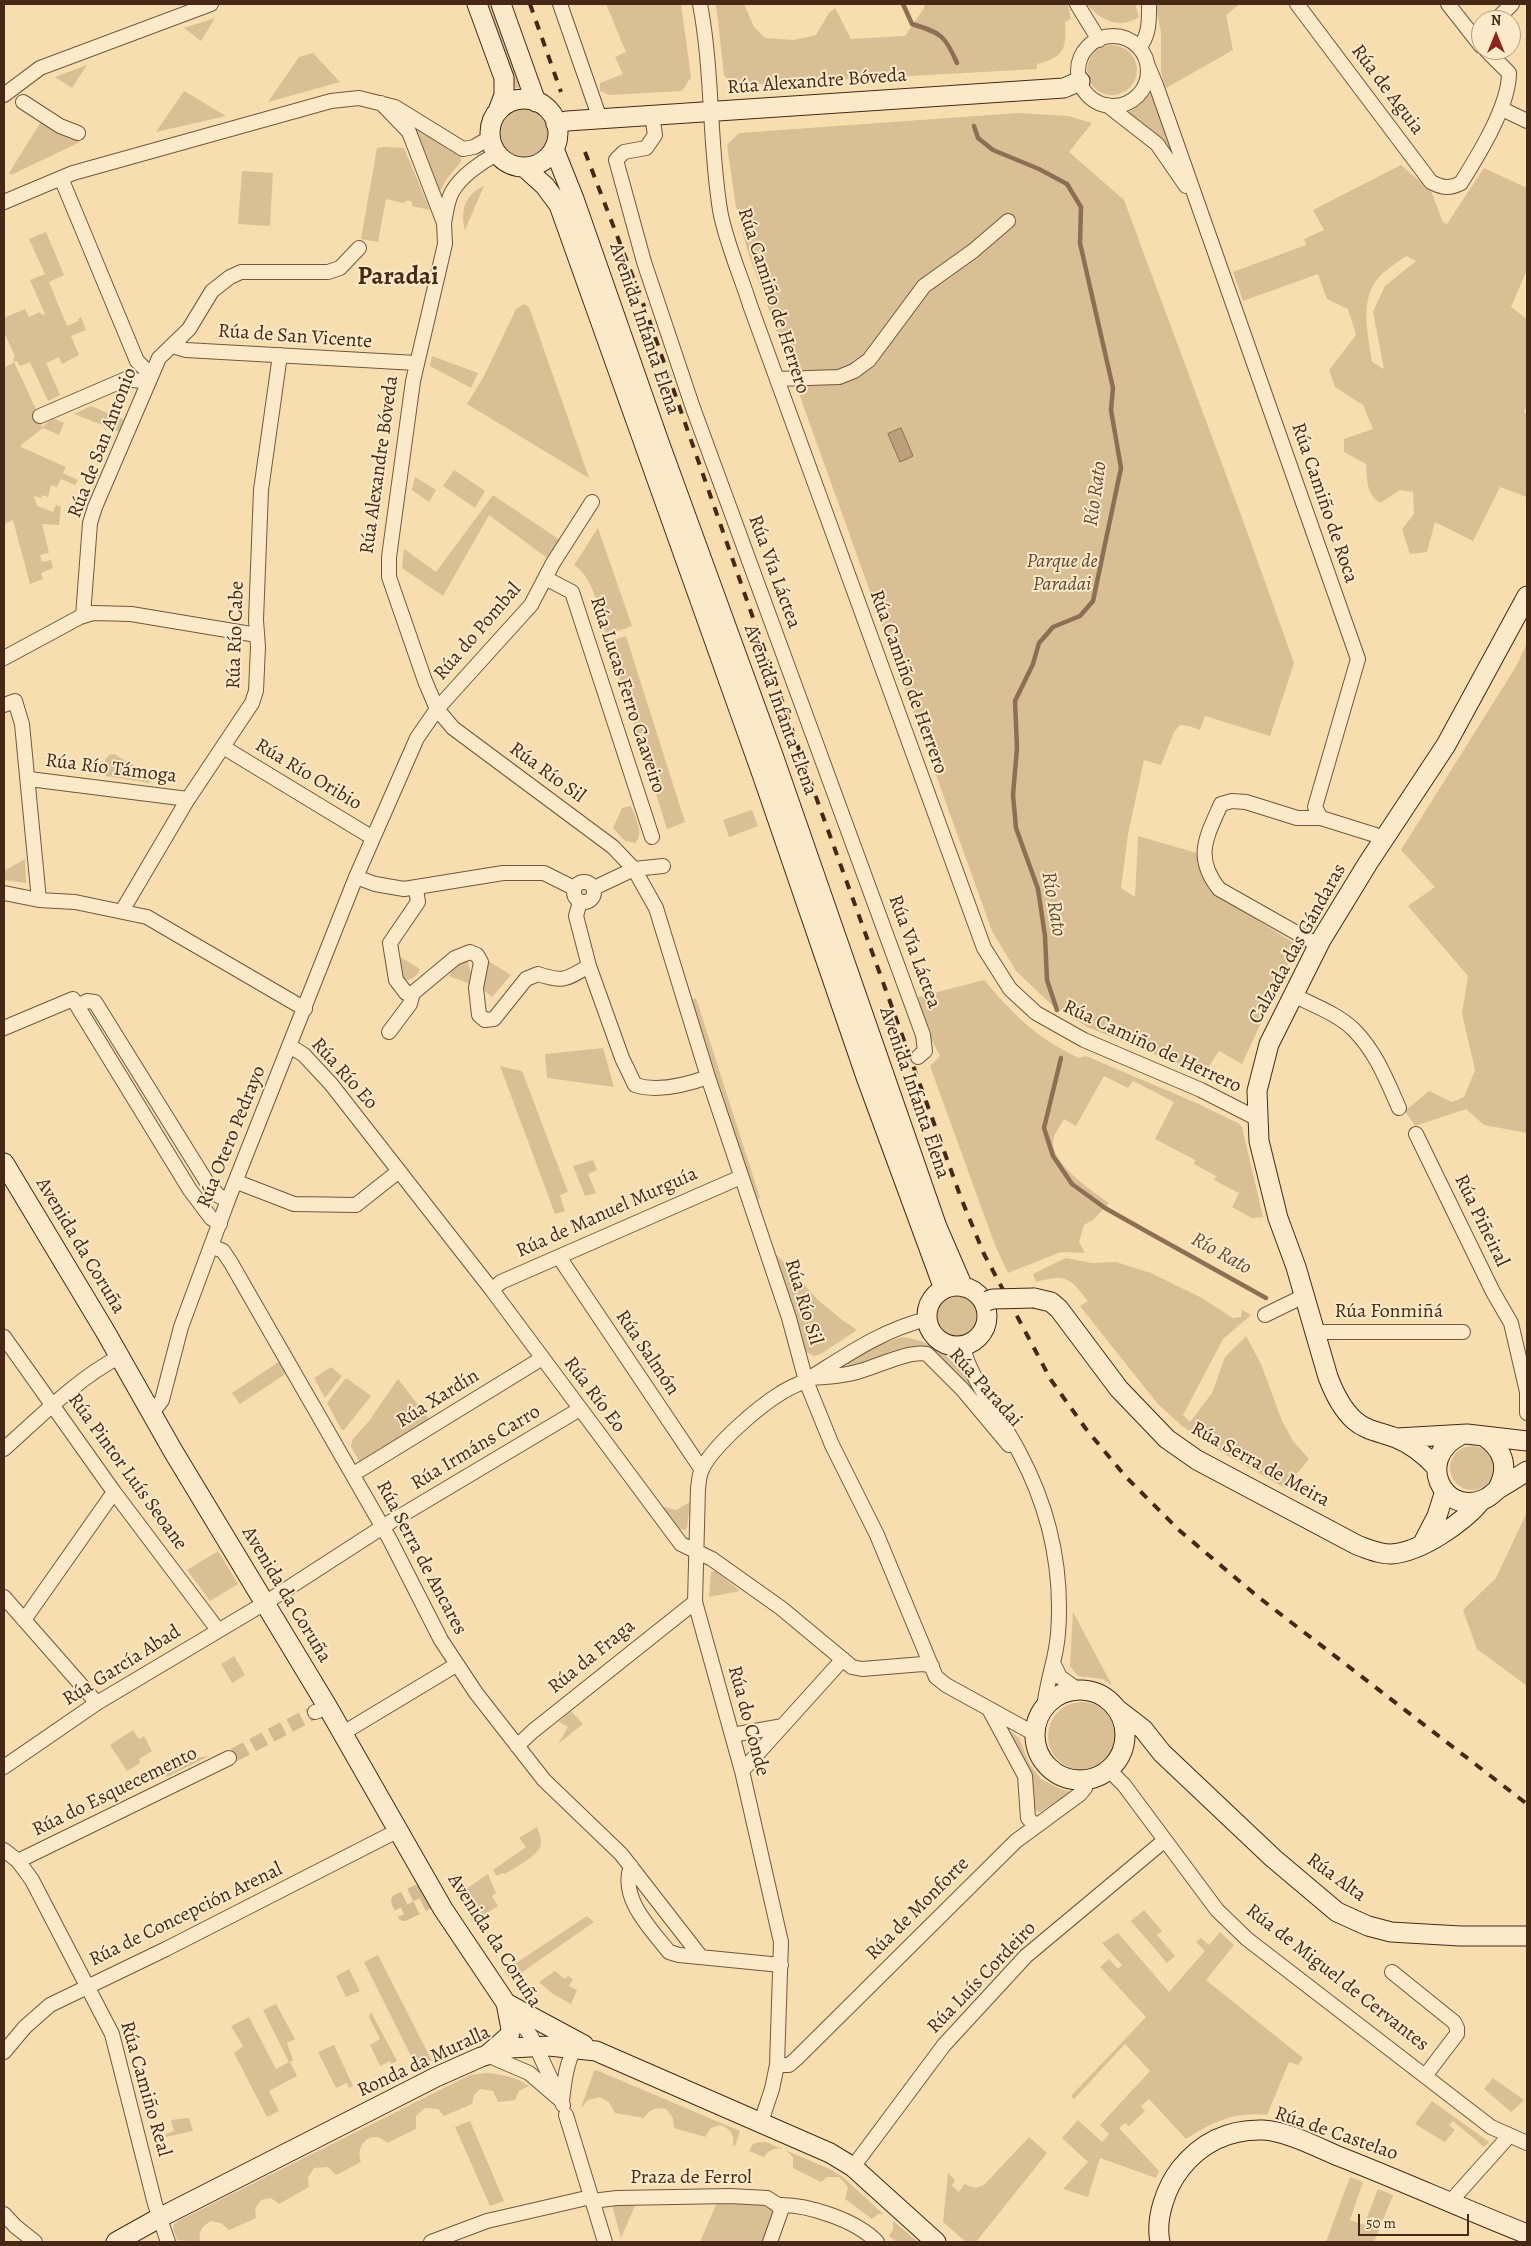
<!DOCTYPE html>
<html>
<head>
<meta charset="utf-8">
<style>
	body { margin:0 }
	#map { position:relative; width:1531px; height:2246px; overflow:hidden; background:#f7deae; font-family:Alegreya,serif }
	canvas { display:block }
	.frame { position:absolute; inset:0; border:5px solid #472817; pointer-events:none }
	.north { position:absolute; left:1471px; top:10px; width:50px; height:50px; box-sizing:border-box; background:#faeaca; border:1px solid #b29c82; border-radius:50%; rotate:0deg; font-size:14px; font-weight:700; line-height:20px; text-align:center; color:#472817 }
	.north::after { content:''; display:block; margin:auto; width:18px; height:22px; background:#8f2418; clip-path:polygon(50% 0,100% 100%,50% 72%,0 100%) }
	.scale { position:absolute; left:1358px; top:2214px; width:111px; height:22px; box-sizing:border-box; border:2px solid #472817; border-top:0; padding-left:6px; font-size:15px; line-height:18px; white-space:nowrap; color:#472817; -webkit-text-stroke:4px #faeaca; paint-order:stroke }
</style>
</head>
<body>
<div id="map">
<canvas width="1531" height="2246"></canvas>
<div class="frame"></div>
<div class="north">N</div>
<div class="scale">50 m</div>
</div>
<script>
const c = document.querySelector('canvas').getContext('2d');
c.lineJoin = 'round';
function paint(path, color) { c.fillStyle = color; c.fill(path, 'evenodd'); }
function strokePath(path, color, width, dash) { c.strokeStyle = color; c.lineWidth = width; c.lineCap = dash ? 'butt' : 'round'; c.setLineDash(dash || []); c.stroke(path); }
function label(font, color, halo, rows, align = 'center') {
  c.font = font + ' Alegreya,serif'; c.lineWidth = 4; c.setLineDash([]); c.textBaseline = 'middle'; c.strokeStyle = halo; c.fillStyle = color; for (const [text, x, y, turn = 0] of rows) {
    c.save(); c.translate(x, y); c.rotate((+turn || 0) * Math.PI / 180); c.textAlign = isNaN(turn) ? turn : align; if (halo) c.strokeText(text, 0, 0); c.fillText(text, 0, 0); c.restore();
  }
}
paint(new Path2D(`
	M483 4H491L521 87 511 89Z
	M606 4H681L691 77 682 91 610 95 600 91V83L623 74 615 57 626 52Z
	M716 4H744L754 27 765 38 794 40 816 35 829 13 835 8 851 39 905 36 924 8 925 4H1068L1071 19 1065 22C1067 48 1064 58 1037 64V69L745 85 731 84 724 75Z
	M1087 4H1135L1139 17C1120 30 1099 20 1087 4Z
	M1155 4H1240L1226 15 1233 50 1166 88 1161 73V32Z
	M215 18 201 41 184 28Z
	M1087 70a25 25 0 1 1 50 0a25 25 0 1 1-50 0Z
	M313 53 340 82 268 102 299 57Z
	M87 65 72 88 55 77Z
	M184 91 226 116 156 132Z
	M1153 91 1176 155 1171 153 1127 114 1140 105Z
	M499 133a26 26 0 1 1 52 0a26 26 0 1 1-52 0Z
	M1018 113 1068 116 1092 123 1069 152 1124 200 1248 534 1294 663 1270 736 1205 716 1200 730 1189 726 1180 725 1174 732 1161 765 1144 760 1128 834 1121 888 1135 897 1138 836 1200 854 1219 896 1297 945 1242 1064 1219 1051 1202 1077 1182 1065 1087 1027 1052 1005 1016 971 992 931 747 249 736 207 727 145 739 133Z
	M44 117 80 142 11 175 9 173Z
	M407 122 461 157V162L446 180 438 196Z
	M384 147 404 148 430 210 412 206V202L408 200 403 203 386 199 378 242 361 239 377 148Z
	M1401 165 1431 191 1443 222 1447 224 1484 168 1527 188V270L1511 307 1527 319V404L1524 412 1527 414V497L1500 487 1473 541 1435 522 1427 552 1410 554 1402 529 1414 514 1413 492 1400 490 1380 503C1366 493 1367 480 1366 464L1344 452V439L1373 429 1363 405 1335 387 1329 370 1356 335 1348 309 1327 299 1318 274 1243 301 1233 272 1306 245 1304 239 1324 230 1313 210ZM1406 256 1416 261 1385 286 1373 312 1384 369 1372 362C1368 334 1358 298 1381 275 1388 268 1398 262 1406 256Z
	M242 171 273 173 270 226 238 224Z
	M484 186 465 230C460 209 465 195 484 186Z
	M46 232 64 275 49 282 67 326 79 321 78 319 81 317 86 330 71 336 79 355 62 364 59 357 46 363 60 395 48 401 30 362 20 366 17 361 14 362 35 407 42 427 53 418 64 423 59 435 43 428 21 445V447L66 467 63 473 78 480 75 485 61 479 57 487 51 485 48 497 42 495 41 498 34 496 37 506 53 512 56 505 61 507 59 525 42 524 49 553 40 555 42 562 51 560 53 568 41 573 43 579 30 584 13 520 4 524V368L14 362 13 359 15 357 6 336H4V318L25 309 29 317 40 312 42 315 45 314 30 280 45 274 29 239Z
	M524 304 529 307 589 478 467 404 484 376 516 309Z
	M432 356 478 373 471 388 430 366Z
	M91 406 125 420 120 432 74 414Z
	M454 470 485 491 475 508 443 486Z
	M415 477 436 490 429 502 412 490Z
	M493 495 560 540 547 558 489 515 443 596 402 568 404 549 436 572Z
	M598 528 632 626 606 635C598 611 595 579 574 565Z
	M626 636 685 822 667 829 608 642Z
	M1527 643V1133L1484 1125 1466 1109 1415 1126 1405 1111 1429 1091 1452 1102 1464 1097 1475 1070 1462 1013 1468 976 1408 906 1435 887 1401 850 1517 665Z
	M114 754 147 773 150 783 106 776 105 760 109 755Z
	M631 806C635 817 645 834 635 843L625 841 613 828 622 808Z
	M752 810 758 826 729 837 723 820Z
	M25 859 26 883 4 880V871Z
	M400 957 420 969C417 977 411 981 401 980L397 963Z
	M487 960 511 975 492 997 480 987Z
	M463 962H468L471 974 470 984 449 976 453 968Z
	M984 980C1014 1015 1036 1038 1079 1058L1086 1056 1194 1102 1238 1123 1242 1127 1263 1217 1252 1218 1232 1207 1239 1193 1214 1180 1216 1176 1194 1164 1195 1160 1155 1139 1174 1102 1133 1081 1128 1088 1104 1076 1076 1126 1064 1119C1061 1125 1054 1134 1053 1140 1050 1163 1093 1192 1109 1203L1093 1220 1084 1225 1079 1242 1085 1253 1061 1252 1008 1273 995 1245 930 1066 940 1056 911 999Z
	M696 998 760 1198 755 1200 690 1000Z
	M603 1048 614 1087 547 1078 545 1054Z
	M500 1066 522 1071 568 1192 560 1195 565 1211 555 1214Z
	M593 1160 597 1170 588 1174 596 1193 585 1196 573 1166Z
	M775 1253 818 1300 841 1319 857 1330 821 1354 814 1356 806 1352Z
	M1066 1258 1092 1263 1116 1262 1151 1273 1202 1298 1233 1318 1241 1317 1242 1310 1251 1315 1223 1339 1183 1415 1190 1422 1212 1393 1225 1357 1246 1336 1261 1364 1282 1421 1293 1441 1309 1459 1285 1488 1223 1453 1182 1426 1157 1403 1080 1306 1088 1301C1069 1277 1066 1274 1036 1282L1033 1274Z
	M934 1314a23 23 0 1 1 46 0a23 23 0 1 1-46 0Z
	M904 1337C939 1342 963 1367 979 1398L978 1400 928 1349C908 1339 869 1362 848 1368L847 1363C866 1351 882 1342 904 1337Z
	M280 1361 287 1373 240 1404 232 1393Z
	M331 1367 342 1376 325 1398 314 1378Z
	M345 1379H348L371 1396 344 1430 341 1429 327 1403Z
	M398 1379 433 1424 361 1464 351 1447 352 1440 369 1421Z
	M1450 1468a22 22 0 1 1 44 0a22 22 0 1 1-44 0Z
	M690 1502 687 1528 685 1530 680 1529 661 1506 676 1510Z
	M1527 1512V1686L1477 1649 1463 1610 1496 1578Z
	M218 1551 238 1584 210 1601 187 1570Z
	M715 1571 718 1573 740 1591 709 1597 711 1572Z
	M1073 1612 1112 1685 1102 1679 1078 1676 1070 1666Z
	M234 1656 245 1675 232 1683 221 1664Z
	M1048 1736a34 34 0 1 1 68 0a34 34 0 1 1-68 0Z
	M571 1711 583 1724 558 1744 568 1727 559 1722Z
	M1003 1726 1019 1738 1030 1765 1041 1779 1060 1789 1072 1792 1040 1812 1037 1811 1034 1809 1032 1783Z
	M133 1730 139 1739 144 1736 152 1751 139 1759 140 1763 127 1771 110 1745Z
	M209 1756 167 1777 163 1770 171 1769 170 1761Z
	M537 1827C539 1833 543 1841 540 1847 537 1856 514 1868 505 1874L502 1873 497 1876 493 1870 526 1847 519 1838Z
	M488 1874 496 1893 492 1896 498 1906 473 1922 457 1895Z
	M1144 1910 1162 1931 1157 1935 1175 1956 1167 1963 1131 1921Z
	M587 1916 594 1922 511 1980 504 1971Z
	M1220 1932 1234 1945 1206 1980 1303 2058 1298 2065 1289 2062 1267 2115C1236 2111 1211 2122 1186 2139L1149 2099 1141 2106 1145 2111 1129 2126 1125 2123 1119 2128 1159 2171 1156 2178 1100 2158 1088 2197 1063 2189 1088 2162 1062 2138 1078 2120 1102 2142 1109 2134 1100 2125 1150 2071 1125 2044 1074 2099 1071 2096 1146 2017 1100 1967 1109 1959 1118 1969 1122 1965 1102 1943 1118 1933 1169 1992 1205 1951 1196 1942 1201 1938 1209 1945Z
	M378 1955 432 2061 417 2068 364 1962Z
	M349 1969 360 1991 346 1997 336 1976Z
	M555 1971 565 1979 568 1976 573 1979 569 1986 577 1990 571 2004 553 1994 539 1982Z
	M276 2004 295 2039 287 2043 293 2060 290 2062 297 2076 269 2091 279 2111 267 2117 234 2053 243 2046 231 2026 249 2017 276 2069 289 2062 263 2010Z
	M371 2012 397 2061 391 2064 390 2061 380 2066 370 2045 380 2039 369 2017Z
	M334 2045 353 2086 349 2088 347 2083 336 2088 318 2052Z
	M596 2070 740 2131 735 2146 733 2145C735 2134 730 2129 720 2125L711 2128 705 2137 674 2128 673 2118 666 2109C656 2107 650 2109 644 2118L615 2113 609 2102 600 2097 588 2100 581 2108 594 2071Z
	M486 2073C501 2074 516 2077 529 2086L519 2091 515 2100 498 2102 493 2091 480 2089 474 2095 472 2104 444 2116 438 2109 425 2108 416 2116V2129L387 2143C373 2128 354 2144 361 2162L336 2175 328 2167 314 2168 308 2177 309 2187 279 2204 271 2198 261 2200 255 2209 256 2218 229 2230 221 2223 211 2221C202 2226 198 2232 200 2242L177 2240 173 2229 174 2224 178 2221 470 2075Z
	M1493 2078 1524 2100 1511 2112 1484 2089Z
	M1432 2101 1489 2142 1484 2147 1453 2121 1449 2125 1455 2130 1445 2142 1415 2124Z
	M189 2118 193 2131 166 2137V2134L174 2131 171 2120Z
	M470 2121 504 2201 490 2206 455 2127Z
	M1029 2137 1047 2153 976 2242H966L943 2222 948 2173 955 2180 952 2186 959 2192 964 2184 976 2188 984 2185Z
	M759 2142H766L832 2170 844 2178 883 2214H878L872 2219 845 2199 848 2187 839 2177H827L821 2182 793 2168V2158C786 2146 772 2145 764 2157L749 2151 753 2144Z
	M1350 2177 1363 2182 1350 2220 1364 2225 1378 2189 1393 2195 1374 2242H1326Z
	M718 2200C732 2201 774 2197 774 2216 774 2224 767 2235 764 2242H700Z
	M636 2203 621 2238 612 2205Z
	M893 2221 918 2242H897L889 2236 893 2229Z`), '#d9bf94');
const water = new Path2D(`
	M901 428 913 456 900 462 888 434Z`);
paint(water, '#bba07b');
strokePath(water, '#8d7053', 1);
strokePath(new Path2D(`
	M903 4 912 24C941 33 945 35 957 63
	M974 126 978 138 993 150 1039 169 1067 184 1081 207 1080 243 1113 388 1111 410 1121 468 1093 601 1080 616 1053 627 1039 643 1033 664 1015 701 1017 748 1013 795 1016 828 1038 889 1045 936 1047 980 1057 1010
	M1061 1058 1044 1128 1053 1156 1072 1184 1105 1208 1144 1230 1266 1298`), '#8d7053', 4.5);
strokePath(new Path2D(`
	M234 1755 315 1712
	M423 1889 398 1901 404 1914 430 1901`), '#d4ba90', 14, [14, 7]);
const street = new Path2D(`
	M560 4 600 119
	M700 4C713 72 709 142 720 210 725 240 741 276 750 305L984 948 1010 989 1036 1013 1084 1040 1201 1090 1258 1119
	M1077 4 1099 40
	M1297 4 1431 182C1443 188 1449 189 1461 183 1479 154 1509 106 1509 73L1486 50
	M1448 4 1481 46
	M1496 20 1512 4
	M1078 71a35 35 0 1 1 70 0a35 35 0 1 1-70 0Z
	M1139 48C1150 34 1149 20 1149 4
	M1148 66 1156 85 1358 659 1315 807 1321 818
	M4 95 40 68 211 4
	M23 102 60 126 78 133
	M381 103 409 132 444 223 445 244 413 381 389 557V577L425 681 437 709 453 728 613 847 634 869 656 908 708 1077 789 1318 806 1381 832 1445 877 1535 933 1670 936 1677 946 1685 1035 1734
	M1107 105 1157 144 1186 186
	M1502 109 1527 121
	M652 115 655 135 646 148 624 152 616 160 644 262 693 408 923 1035 925 1051 918 1057
	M61 178 137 361 151 375
	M4 202 73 173 331 101 359 98 395 107 463 149 474 147 491 137
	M444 223C446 214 447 201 452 192 461 176 481 162 497 154
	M172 346 186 350 416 363
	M777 379 839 377 854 371 869 360 924 286 973 251 1008 221
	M40 416 126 379 148 382
	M547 579 572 592 652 837
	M83 616 90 523 95 507 159 358 189 329 212 291 230 277 241 272H328L340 268 359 248
	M4 658 80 617 93 613 131 614 257 635
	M4 705 15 701 22 724 39 900
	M223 747 373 838
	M29 779 188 799
	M356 877 375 884 404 889 503 873H544L574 888
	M574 892a10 10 0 1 1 20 0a10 10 0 1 1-20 0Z
	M594 888 634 869 663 866
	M416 889 418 902 390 943 396 980 406 993H413L455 958 470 952 477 955 481 962 476 988 479 1015 485 1020 494 1019 526 979 538 974C565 983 566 979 589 966
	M4 893 39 900 75 902 147 917 305 1009
	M580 902 576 916 589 966 622 1058 635 1085C657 1092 686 1085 708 1077
	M122 911 188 799 252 703 256 691 258 647 256 620 261 490 280 355
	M1318 945 1219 889C1194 857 1206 838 1221 804L1232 801 1246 802 1297 818H1321L1385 838
	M1293 995C1313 1005 1338 1014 1354 1030 1376 1052 1387 1081 1399 1108
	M78 1006 87 1001 95 1002 208 1184 219 1196 228 1200
	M4 1028 73 999 190 1190 211 1218 220 1224
	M389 1032 410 1004 413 993
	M290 1046 304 1055 331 1084 492 1290 681 1544 712 1559 781 1608 852 1667 862 1669 923 1664 932 1666
	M1416 1134 1493 1292 1511 1323 1527 1392V1413
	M237 1182 294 1204 356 1205 399 1171
	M211 1246 223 1251 231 1263 390 1540 441 1640 476 1693 544 1780 621 1854 701 1957
	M559 1257 702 1470
	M492 1290 501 1282 741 1177
	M1265 1315 1304 1296
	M1315 1332H1463
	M4 1337 114 1492 218 1630
	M963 1345C966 1373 1005 1424 1019 1452 1049 1508 1063 1570 1058 1634 1056 1660 1046 1683 1044 1709
	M810 1378C827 1377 844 1376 860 1371 878 1366 910 1350 927 1354L963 1390 1009 1445
	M152 1413 162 1400 181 1327 228 1200 356 877 417 738 437 709 531 605 553 563 592 502
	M4 1449C39 1418 78 1378 119 1357
	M360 1470 536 1362
	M4 1597 97 1703
	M24 1620 114 1492
	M1053 1663 1060 1677 1078 1690
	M990 1711 1025 1776 1028 1818 1036 1826
	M315 1712 318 1711
	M343 1733 451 1668
	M732 1735 783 1726
	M517 1746 533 1731 695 1602
	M4 1767 97 1703 265 1603 392 1521 580 1409
	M1109 1770 1124 1785 1217 1910 1247 1939 1491 2127 1527 2143
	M742 1771 843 1659
	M4 1850 18 1861 32 1880 112 2034 155 2204 168 2242
	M18 1861 229 1758
	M631 1866C619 1898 651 1929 669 1952L679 1955 781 1965
	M1392 1972 1454 2022 1457 2028V2034L1425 2076
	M508 2006 531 2036 563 2105
	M4 2052 25 2027 50 2005 166 1949 399 1830
	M487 2055 529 2073 558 2098
	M777 2065H789L796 2059 1016 1841 1080 1794 1085 1788 1087 1780
	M562 2101C564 2084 566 2063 575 2048
	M566 2115 605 2242
	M761 2122 772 2089 777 2065 781 1942 742 1771 695 1602 698 1488C699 1482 699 1475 702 1469 714 1445 758 1407 781 1393 790 1387 800 1384 808 1379 847 1355 882 1330 927 1319
	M853 2167 944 2045 1026 1956 1165 1840
	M592 2201 617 2198 730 2196 767 2198 778 2205 781 2211 770 2242
	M1451 2201 1509 2136
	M778 2205C807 2204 856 2220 877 2242
	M4 2214 15 2226 35 2242
	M431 2242 487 2221 591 2197`);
const secondary = new Path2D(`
	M477 4 504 78V95L498 111
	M501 4 536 102
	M490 133a34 34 0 1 1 68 0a34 34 0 1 1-68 0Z
	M556 124 567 121 1064 88 1080 81
	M554 149 574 199 659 442 773 755 937 1227 963 1287
	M524 167 545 186 559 205 763 777 866 1077 944 1289
	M4 1163 105 1331 173 1451 327 1706 443 1909 506 2003 511 2029 509 2036 487 2055
	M927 1316a30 30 0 1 1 60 0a30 30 0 1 1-60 0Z
	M1034 1298 1051 1302 1059 1309 1119 1389 1167 1439 1197 1460 1357 1545C1368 1549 1378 1554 1391 1554 1421 1552 1463 1523 1482 1500
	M1459 1436C1416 1459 1442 1515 1482 1500 1489 1498 1493 1493 1498 1489 1508 1483 1518 1477 1527 1471
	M1485 1437C1505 1451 1509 1469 1497 1490
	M1397 1438 1467 1434 1527 1441
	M1436 1467C1425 1455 1411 1444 1396 1438 1381 1432 1366 1431 1354 1420 1341 1408 1334 1393 1328 1377L1296 1267 1278 1218 1259 1141 1257 1091 1269 1044 1321 940 1368 863 1446 745 1527 596
	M1423 1543 1437 1516 1445 1491
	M1035 1735a45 45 0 1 1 90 0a45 45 0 1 1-90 0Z
	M1117 1709 1143 1729 1162 1753 1273 1858 1337 1912 1368 1926 1391 1932 1460 1936H1527
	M506 2003 584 2045
	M116 2242 159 2218 436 2077 481 2057 511 2048 549 2046 596 2051 830 2153 853 2167 936 2242
	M1160 2242C1155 2218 1166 2187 1181 2168 1202 2142 1230 2129 1263 2130 1286 2131 1317 2147 1338 2156 1402 2181 1464 2209 1527 2234`);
strokePath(street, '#73563d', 16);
strokePath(secondary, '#472817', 21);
strokePath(street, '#faeaca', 14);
strokePath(secondary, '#faeaca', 19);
strokePath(new Path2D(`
	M530 4 561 92
	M585 152 647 314 803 761 961 1198 984 1254 1051 1380 1086 1429 1126 1477 1180 1531 1257 1596 1527 1804`), '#472817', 4, [9, 9]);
const secondaryBridge = new Path2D(`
	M987 1301 993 1299 1034 1298`);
strokePath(secondaryBridge, '#472817', 21, []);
strokePath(secondaryBridge, '#faeaca', 19);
label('20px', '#472817', '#faeaca', [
	["Rúa Alexandre Bóveda",817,82,-4],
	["Rúa de Aguia",1387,90,53],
	["Rúa Camiño de Herrero",773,301,72],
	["Avenida Infanta Elena",644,329,71],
	["Rúa de San Vicente",295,337,4],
	["Rúa de San Antonio",103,443,-69],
	["Rúa Alexandre Bóveda",380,465,-82],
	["Rúa Camiño de Roca",1324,503,71],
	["Rúa Vía Láctea",774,572,70],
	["Rúa do Pombal",478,632,-49],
	["Rúa Río Cabe",236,635,-88],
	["Rúa Camiño de Herrero",908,682,70],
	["Rúa Lucas Ferro Caaveiro",627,695,72],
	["Avenida Infanta Elena",780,710,70],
	["Rúa Río Támoga",111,769,7],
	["Rúa Río Sil",547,773,36],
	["Rúa Río Oribio",308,775,31],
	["Calzada das Gándaras",1298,944,-61],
	["Rúa Vía Láctea",914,952,70],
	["Rúa Camiño de Herrero",1152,1047,25],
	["Rúa Río Eo",344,1074,48],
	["Avenida Infanta Elena",914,1093,71],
	["Rúa Otero Pedrayo",232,1137,-68],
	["Rúa de Manuel Murguía",607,1213,-24],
	["Rúa Piñeiral",1481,1221,64],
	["Avenida da Coruña",80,1246,59],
	["Rúa Río Sil",803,1302,73],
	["Rúa Fonmiñá",1389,1312],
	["Rúa Salmón",647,1353,56],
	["Rúa Paradai",985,1388,48],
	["Rúa Río Eo",594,1395,53],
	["Rúa Xardín",438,1399,-32],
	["Rúa Irmáns Carro",476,1448,-31],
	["Rúa Serra de Meira",1260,1465,29],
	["Rúa Pintor Luís Seoane",127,1472,54],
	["Rúa Serra de Ancares",421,1558,62],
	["Avenida da Coruña",286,1595,59],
	["Rúa da Fraga",592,1657,-39],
	["Rúa García Abad",122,1666,-32],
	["Rúa do Conde",748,1721,75],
	["Rúa do Esquecemento",115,1792,-26],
	["Rúa Alta",1336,1878,36],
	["Rúa de Monforte",918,1909,-45],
	["Rúa de Concepción Arenal",186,1915,-26],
	["Avenida da Coruña",494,1941,57],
	["Rúa Luís Cordeiro",982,1978,-46],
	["Rúa de Miguel de Cervantes",1337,1978,38],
	["Ronda da Muralla",424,2062,-25],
	["Rúa Camiño Real",145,2089,74],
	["Rúa de Castelao",1336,2134,19],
	["Praza de Ferrol",691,2178]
]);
label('italic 20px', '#644630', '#faeaca', [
	["Parque de",1062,562],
	["Paradai",1062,585]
]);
label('italic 21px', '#6a4c35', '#faeaca', [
	["Río Rato",1096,494,-82],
	["Río Rato",1053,904,80],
	["Río Rato",1221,1254,29]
]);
label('bold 25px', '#472817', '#faeaca', [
	["Paradai",398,278]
]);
</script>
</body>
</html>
